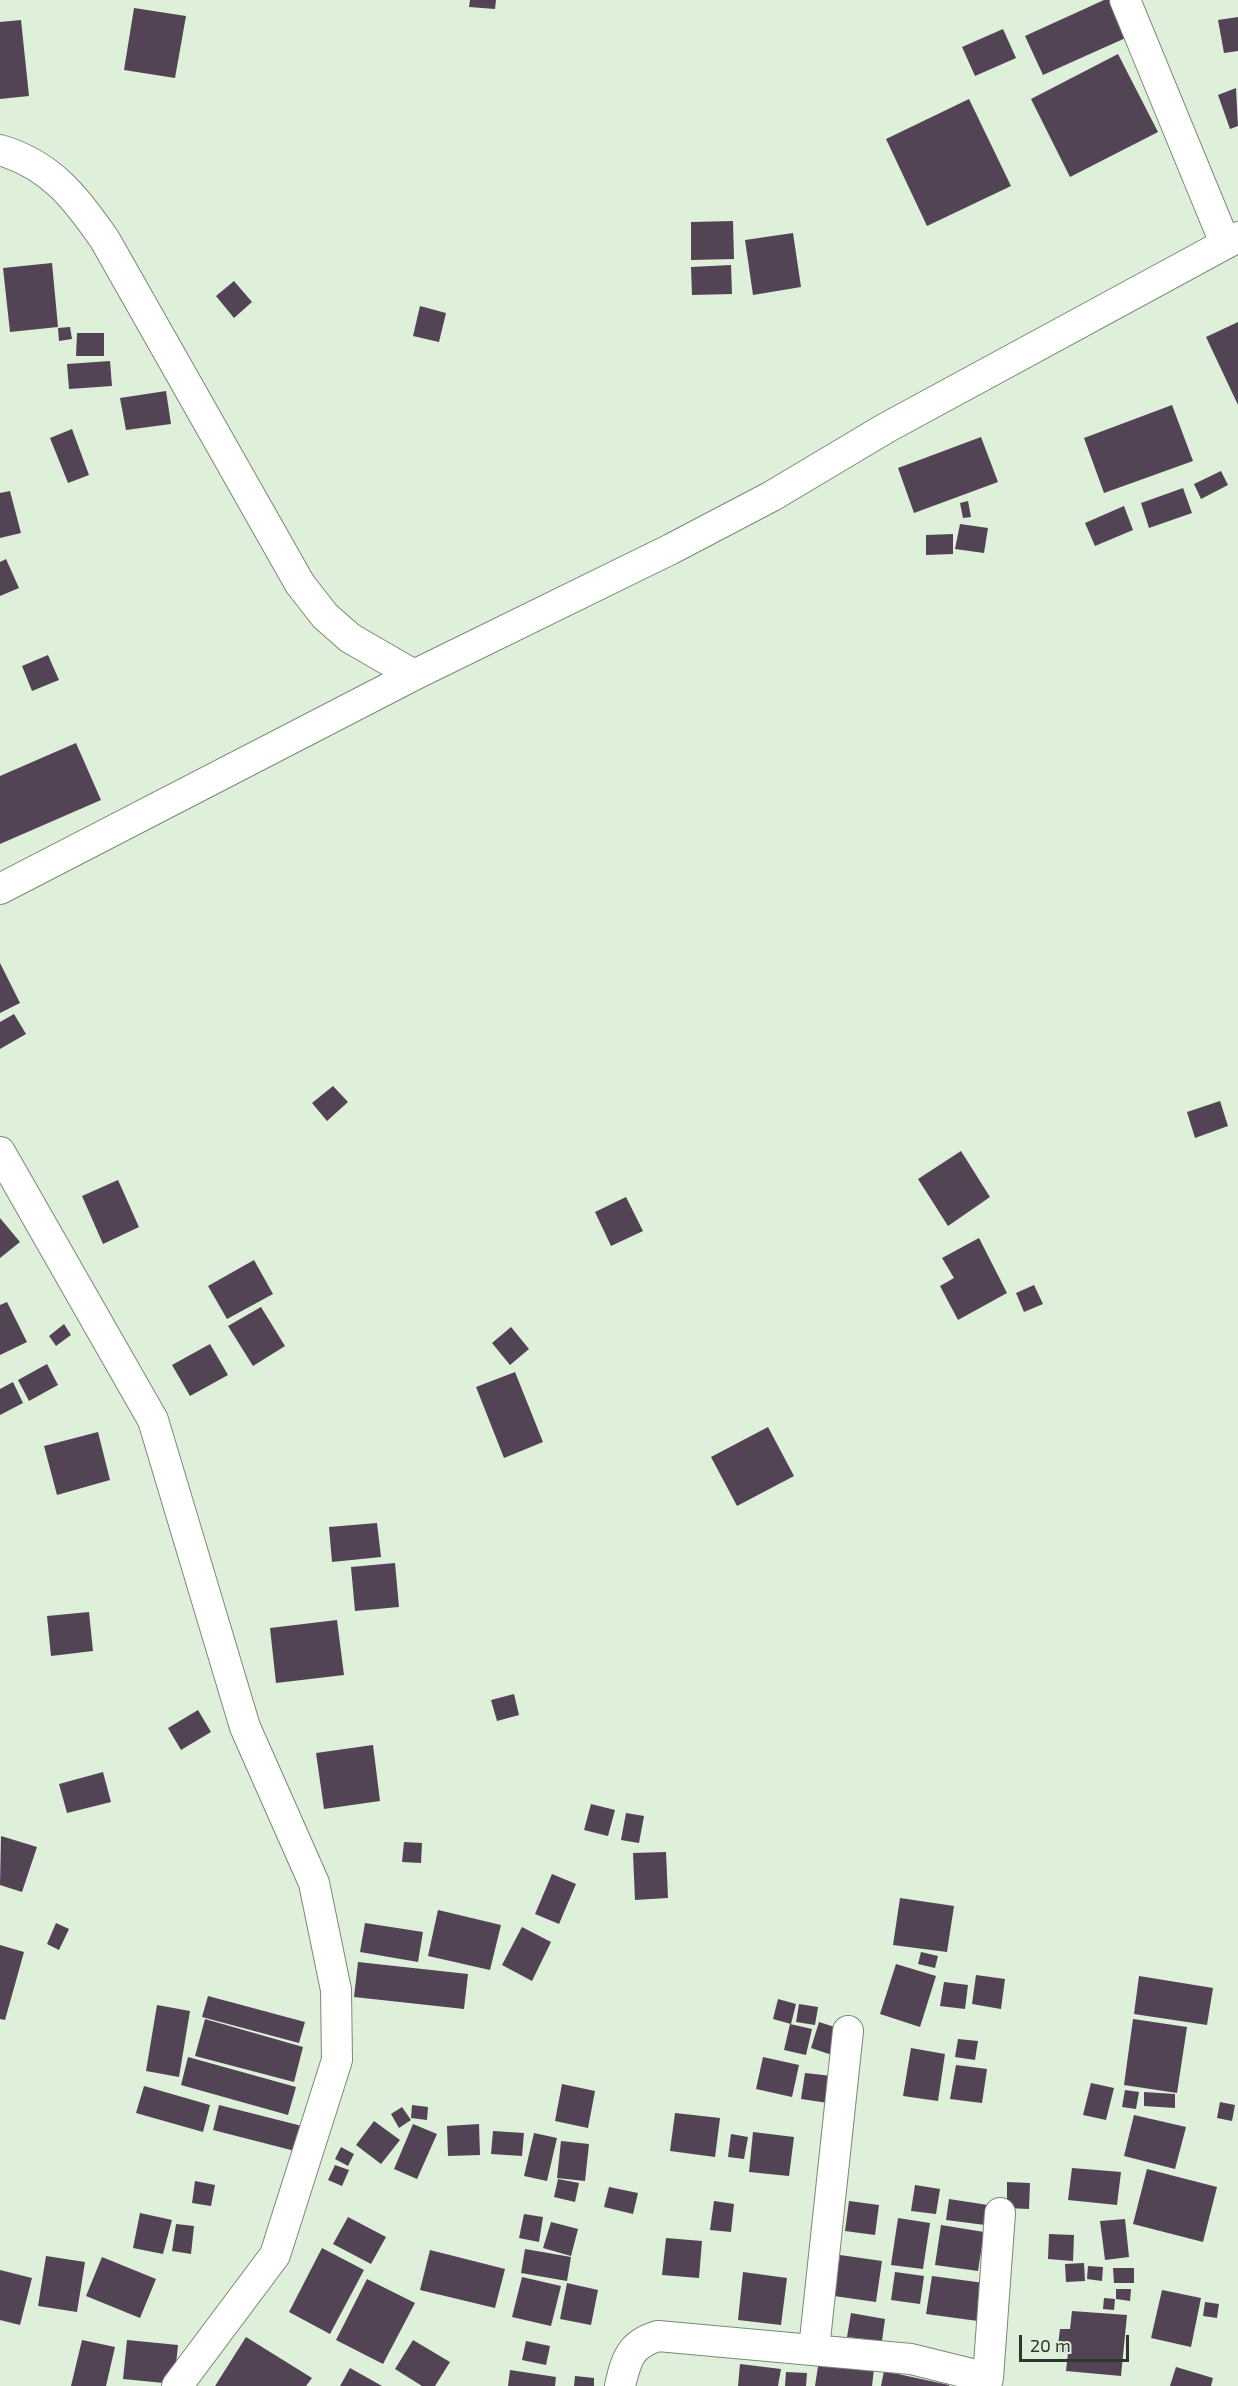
<!DOCTYPE html>
<html>
<head>
<meta charset="utf-8">
<style>
	body { margin:0 }
	#map { position:relative; width:1238px; height:2386px; overflow:hidden; background:#deefda; font-family:"Exo 2",sans-serif }
	canvas { display:block }
	.scale { position:absolute; left:1019px; top:2335px; width:110px; height:27px; box-sizing:border-box; border:3px solid #2f362e; border-top:0; padding-left:8px; font-size:18px; line-height:21px; white-space:nowrap; color:#2f362e; -webkit-text-stroke:4px #deefda; paint-order:stroke }
</style>
</head>
<body>
<div id="map">
<canvas width="1238" height="2386"></canvas>
<div class="scale">20 m</div>
</div>
<script>
const c = document.querySelector('canvas').getContext('2d');
c.lineJoin = 'round';
function paint(path, color) { c.fillStyle = color; c.fill(path, 'evenodd'); }
function strokePath(path, color, width, dash) { c.strokeStyle = color; c.lineWidth = width; c.lineCap = dash ? 'butt' : 'round'; c.setLineDash(dash || []); c.stroke(path); }
paint(new Path2D(`
	M470 0H496L495 9 469 7Z
	M1104 0H1114L1130 36 1043 75 1025 36Z
	M134 8 186 16 175 78 124 70Z
	M1238 17V51L1224 53 1218 20Z
	M21 20 29 96 0 99V22Z
	M1003 29 1016 58 975 76 962 47Z
	M1118 54 1158 132 1070 177 1031 99Z
	M1236 88 1238 126 1230 129 1218 95Z
	M969 99 1011 186 927 226 886 139Z
	M733 221 734 259 691 260V222Z
	M793 233 801 287 753 295 745 240Z
	M52 263 58 327 10 332 3 268Z
	M731 265 732 294 692 295 691 267Z
	M234 281 252 302 234 318 216 296Z
	M420 306 446 313 439 342 413 336Z
	M1238 322V405L1206 337Z
	M70 327 72 339 59 341 58 328Z
	M77 333H104V356H76Z
	M110 361 112 386 69 389 67 364Z
	M166 391 171 424 126 430 120 398Z
	M1172 405 1193 461 1104 493 1084 438Z
	M72 429 89 475 68 483 50 438Z
	M981 437 998 482 914 513 898 468Z
	M1221 471 1228 485 1201 499 1194 484Z
	M1183 488 1192 513 1149 528 1141 503Z
	M10 491 21 533 0 538V493Z
	M968 501 971 517 963 518 960 503Z
	M1124 506 1133 530 1095 546 1085 523Z
	M960 524 988 528 984 553 955 549Z
	M953 534V554L926 555V535Z
	M6 559 19 588 0 596V562Z
	M48 655 59 680 32 691 22 666Z
	M76 743 101 800 0 844V776Z
	M0 963 20 1003 0 1013Z
	M14 1014 26 1034 0 1049V1022Z
	M333 1086 348 1102 327 1121 312 1103Z
	M1220 1101 1228 1126 1195 1138 1187 1112Z
	M961 1151 990 1197 948 1226 918 1179Z
	M118 1180 139 1227 103 1244 82 1196Z
	M626 1197 643 1231 611 1246 595 1212Z
	M0 1218 20 1242 0 1258Z
	M979 1238 1007 1293 958 1320 940 1286 954 1278 942 1258Z
	M254 1260 273 1294 227 1319 208 1286Z
	M1034 1285 1043 1304 1024 1312 1016 1293Z
	M7 1302 27 1342 0 1355V1305Z
	M261 1307 285 1346 253 1366 228 1326Z
	M64 1324 71 1335 56 1346 49 1336Z
	M511 1327 529 1349 510 1365 492 1343Z
	M210 1344 228 1375 190 1396 172 1365Z
	M47 1364 58 1385 29 1401 18 1380Z
	M515 1372 543 1442 504 1458 476 1387Z
	M13 1382 23 1403 0 1415V1389Z
	M768 1427 794 1476 737 1506 711 1457Z
	M98 1432 110 1480 57 1495 44 1446Z
	M377 1523 381 1557 332 1562 329 1527Z
	M395 1563 399 1607 355 1611 351 1567Z
	M89 1612 93 1651 51 1656 47 1616Z
	M337 1620 344 1675 276 1683 270 1628Z
	M514 1694 519 1715 497 1721 491 1700Z
	M198 1710 211 1732 181 1750 168 1728Z
	M373 1745 380 1801 324 1809 316 1753Z
	M103 1772 111 1802 67 1813 59 1784Z
	M591 1804 615 1810 608 1836 584 1830Z
	M626 1813 644 1816 639 1843 621 1840Z
	M1 1836 37 1847 22 1892 0 1885Z
	M404 1842 422 1843 421 1863 402 1862Z
	M666 1852 668 1898 635 1900 633 1853Z
	M552 1874 576 1884 559 1924 535 1914Z
	M900 1898 954 1906 947 1952 893 1945Z
	M438 1910 501 1925 490 1970 428 1956Z
	M56 1923 69 1929 59 1950 47 1944Z
	M365 1923 423 1932 418 1962 360 1952Z
	M522 1927 551 1942 532 1981 502 1965Z
	M0 1945 24 1952 5 2020 0 2019Z
	M921 1952 938 1956 935 1968 918 1964Z
	M358 1962 468 1974 464 2009 354 1997Z
	M896 1964 936 1976 920 2027 880 2014Z
	M976 1975 1005 1979 1001 2009 972 2004Z
	M1139 1976 1213 1988 1207 2025 1134 2014Z
	M944 1982 968 1985 965 2009 940 2006Z
	M208 1996 305 2022 299 2043 202 2017Z
	M778 1999 796 2004 791 2024 773 2019Z
	M799 2004 818 2007 815 2025 796 2022Z
	M157 2005 190 2011 179 2077 146 2071Z
	M205 2019 303 2047 294 2082 195 2056Z
	M1133 2019 1187 2027 1177 2093 1124 2085Z
	M819 2022 841 2029 832 2055 811 2048Z
	M790 2024 812 2029 806 2055 784 2050Z
	M958 2039 978 2041 975 2060 955 2057Z
	M911 2048 945 2054 938 2101 903 2096Z
	M188 2057 296 2087 288 2115 181 2085Z
	M763 2057 799 2065 792 2097 756 2089Z
	M956 2065 987 2069 982 2103 950 2099Z
	M805 2073 832 2076 828 2103 801 2099Z
	M1091 2083 1114 2088 1106 2120 1083 2115Z
	M562 2084 595 2091 588 2128 555 2121Z
	M144 2086 210 2105 203 2132 136 2113Z
	M1125 2090 1139 2092 1136 2109 1122 2107Z
	M1144 2092 1175 2094V2108L1144 2106Z
	M1220 2102 1235 2105 1232 2121 1217 2118Z
	M219 2105 302 2126 295 2151 213 2130Z
	M412 2105 428 2107 427 2120 411 2118Z
	M402 2107 411 2120 399 2128 391 2114Z
	M675 2113 720 2118 715 2157 670 2151Z
	M1134 2115 1186 2127 1175 2169 1124 2156Z
	M374 2121 400 2140 381 2164 356 2145Z
	M413 2124 437 2134 417 2179 394 2169Z
	M479 2124 480 2155 448 2156 447 2126Z
	M493 2131 524 2133 522 2156 491 2154Z
	M753 2132 794 2137 789 2176 749 2172Z
	M534 2133 557 2138 547 2181 524 2176Z
	M731 2134 748 2137 744 2159 728 2157Z
	M561 2141 589 2144 585 2181 557 2178Z
	M341 2147 354 2154 348 2166 335 2159Z
	M335 2165 349 2170 342 2186 328 2180Z
	M1072 2168 1121 2172 1117 2205 1068 2200Z
	M1147 2169 1217 2187 1203 2242 1133 2224Z
	M558 2179 579 2183 575 2202 554 2197Z
	M195 2181 215 2185 211 2206 192 2203Z
	M1007 2182 1030 2183 1029 2209 1007 2208Z
	M915 2185 940 2189 936 2214 911 2211Z
	M609 2187 638 2193 633 2214 604 2207Z
	M949 2199 988 2205 985 2225 946 2220Z
	M714 2201 734 2204 731 2232 710 2230Z
	M849 2201 879 2205 875 2235 845 2231Z
	M140 2213 172 2220 163 2254 133 2248Z
	M524 2214 543 2217 539 2242 519 2238Z
	M348 2217 386 2237 371 2264 333 2244Z
	M898 2218 930 2223 923 2269 891 2265Z
	M1125 2219 1129 2257 1105 2260 1100 2221Z
	M551 2222 578 2229 571 2256 543 2248Z
	M176 2224 194 2226 191 2254 172 2251Z
	M941 2225 984 2232 978 2271 935 2265Z
	M1049 2234 1074 2235 1073 2261 1048 2259Z
	M666 2238 702 2241 699 2278 662 2275Z
	M322 2248 364 2270 330 2334 289 2312Z
	M525 2249 571 2257 567 2281 521 2273Z
	M430 2250 505 2269 495 2308 420 2290Z
	M840 2255 882 2261 876 2302 834 2296Z
	M46 2256 85 2262 77 2312 38 2306Z
	M102 2257 156 2279 140 2318 86 2296Z
	M1084 2263 1085 2281 1066 2282 1065 2264Z
	M1088 2266 1103 2267 1102 2281 1087 2279Z
	M1113 2268H1134V2283H1114Z
	M0 2270 32 2278 20 2325 0 2320Z
	M743 2272 787 2278 781 2325 738 2320Z
	M895 2272 924 2276 920 2304 891 2300Z
	M932 2276 984 2283 978 2321 926 2314Z
	M522 2277 561 2286 551 2326 512 2317Z
	M367 2279 415 2303 383 2364 336 2340Z
	M567 2283 598 2290 591 2325 560 2319Z
	M1116 2289H1131L1130 2301 1116 2299Z
	M1162 2290 1201 2298 1191 2347 1151 2338Z
	M1104 2298 1115 2299 1114 2310 1103 2309Z
	M1205 2302 1219 2304 1217 2318 1203 2316Z
	M1072 2311 1127 2315 1121 2376 1066 2371 1068 2353H1057L1060 2329H1070Z
	M851 2313 885 2319 882 2341 847 2337Z
	M246 2337 312 2378 306 2386H215Z
	M82 2340 115 2347 106 2386H71Z
	M127 2340 178 2345 174 2384 123 2379Z
	M413 2340 450 2362 435 2386H422L395 2369Z
	M526 2341 550 2346 546 2365 522 2360Z
	M819 2360 874 2369 872 2386H815Z
	M740 2364 781 2369 778 2386H738Z
	M1176 2367 1213 2378 1211 2386H1170Z
	M350 2368 382 2386H340Z
	M510 2370 556 2377 555 2386H508Z
	M884 2371 949 2385V2386H881Z
	M786 2372 807 2373 806 2386H785Z
	M575 2376 594 2378V2386H574Z`), '#534455');
const minor = new Path2D(`
	M1125 0 1225 243
	M0 150C51 165 76 198 105 240L300 584 325 616 350 638 414 675
	M0 889 414 675 671 549 772 496 886 428 1238 237
	M0 1152 153 1420 245 1727 314 1883 336 1990 337 2060 275 2255 177 2386
	M814 2349 848 2031
	M988 2378 1000 2213
	M620 2386C626 2360 630 2344 658 2336L911 2359 988 2378 986 2386`);
strokePath(minor, '#798976', 32);
strokePath(minor, '#fff', 30);
</script>
</body>
</html>
